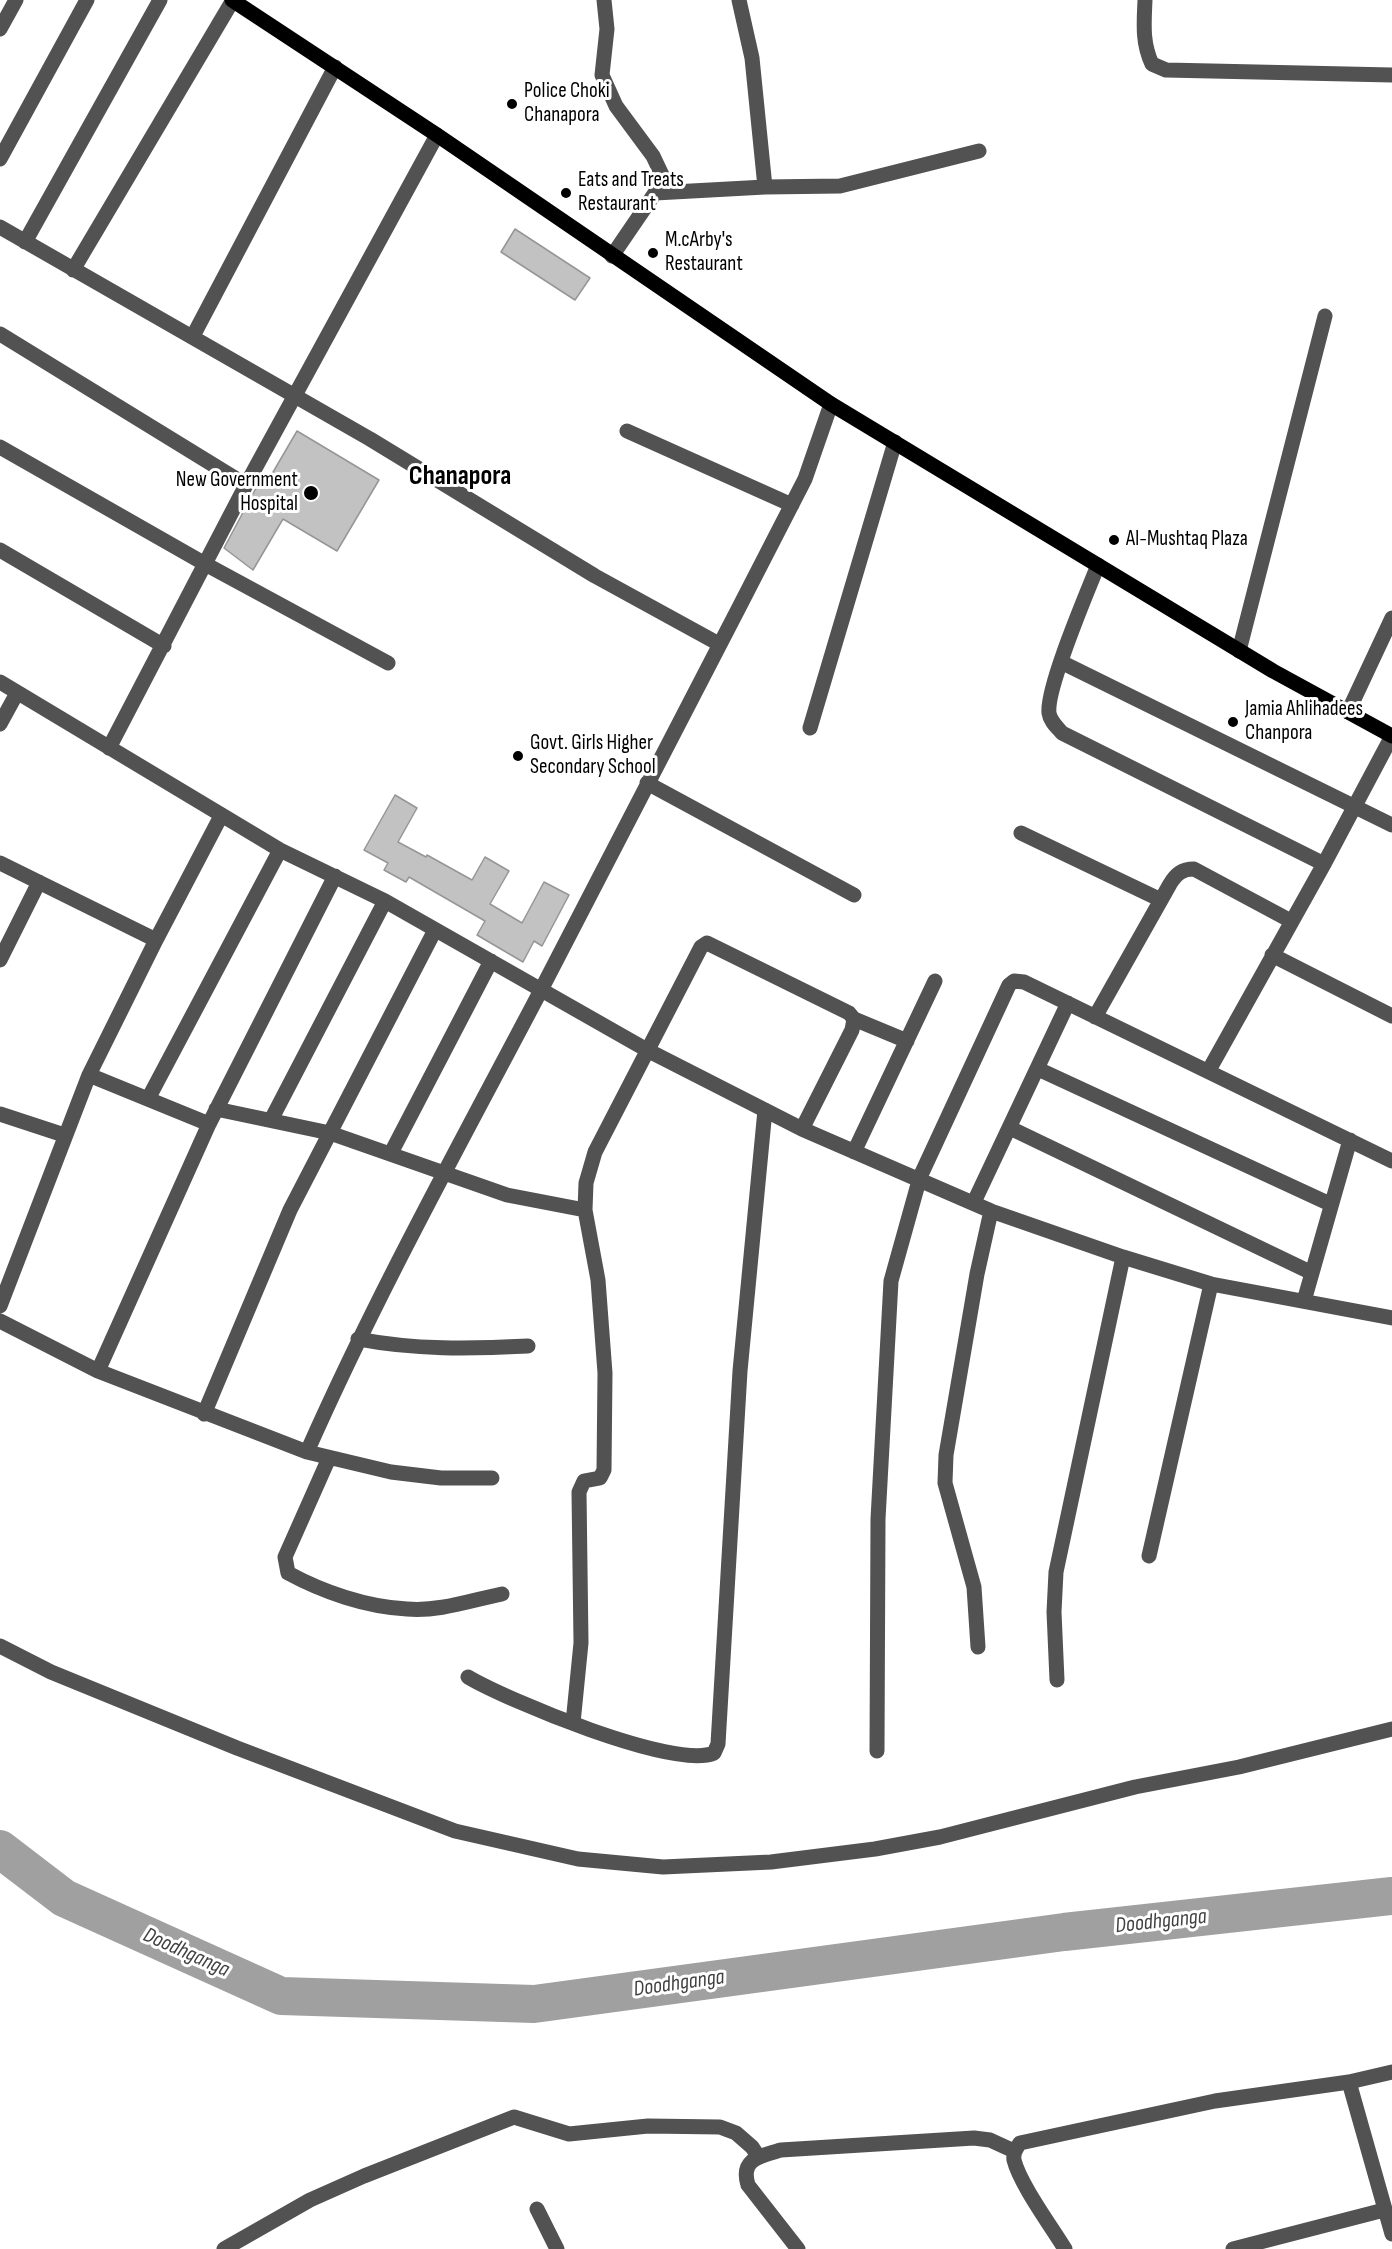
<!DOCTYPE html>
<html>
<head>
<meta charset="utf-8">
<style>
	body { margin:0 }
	canvas { display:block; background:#fff }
</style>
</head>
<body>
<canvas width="1392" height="2249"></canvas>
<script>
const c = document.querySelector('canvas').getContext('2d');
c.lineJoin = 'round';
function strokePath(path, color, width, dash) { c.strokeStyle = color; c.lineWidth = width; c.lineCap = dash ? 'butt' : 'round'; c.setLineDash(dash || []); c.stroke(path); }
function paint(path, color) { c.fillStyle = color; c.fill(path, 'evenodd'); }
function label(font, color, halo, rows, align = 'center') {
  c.font = font + ' "Sofia Sans Condensed",sans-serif'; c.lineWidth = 6; c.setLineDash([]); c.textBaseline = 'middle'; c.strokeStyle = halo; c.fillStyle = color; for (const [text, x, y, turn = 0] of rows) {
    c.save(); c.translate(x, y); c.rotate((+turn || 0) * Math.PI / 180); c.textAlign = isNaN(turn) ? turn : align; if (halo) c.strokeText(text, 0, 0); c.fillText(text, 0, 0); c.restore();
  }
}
strokePath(new Path2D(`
	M0 1849 64 1898 281 1996 534 2004 1064 1932 1392 1896`), '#a0a0a0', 38);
const building = new Path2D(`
	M515 229 590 278 575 300 501 252Z
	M297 431 379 480 337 551 283 519 253 570 224 548 263 475 269 479Z
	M395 795 417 808 398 842 426 857 427 855 472 880 485 857 509 871 490 904 522 923 544 882 569 895 542 946 534 941 523 962 477 935 485 921 409 877 406 882 384 870 388 863 364 850Z`);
paint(building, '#c2c2c2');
strokePath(building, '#969696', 1.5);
strokePath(new Path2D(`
	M604 0 607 29 602 75 616 106 653 156 662 175 655 193 612 256
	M739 0 752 58 765 187
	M1145 0C1144 23 1142 43 1152 64L1166 70 1392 75
	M0 29 16 0
	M0 159 87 0
	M655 193 765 187 840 186 979 151
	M0 227 370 439 595 576 719 644
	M25 242 160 0
	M73 270 233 0
	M0 334 246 485
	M193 336 335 67
	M627 431 792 505
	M0 447 207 565 388 663
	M0 550 164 646
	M1098 565C1087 593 1046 688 1049 713 1050 721 1057 727 1062 733L1324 864
	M1239 651 1325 316
	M1061 662 1392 825
	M0 682 280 850 385 901 647 1050 802 1129 991 1211 1123 1257 1211 1284 1392 1318
	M1348 712 1392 618
	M0 724 17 693
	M810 728 895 442
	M109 748 246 485 437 135
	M647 783 854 895
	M1021 833 1161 900
	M0 863 156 940
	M1272 955 1392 1016
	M0 960 39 882
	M1095 1017 1170 884C1176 874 1182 869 1194 869L1291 921
	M854 1019 907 1041
	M1038 1069 1330 1204
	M1209 1070 1324 864 1392 736
	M89 1075 209 1124
	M148 1099 280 850
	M216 1109 330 1133 507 1195 585 1210
	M0 1114 64 1135
	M271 1120 385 901
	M1010 1128 1310 1272
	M854 1152 935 981
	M391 1153 491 961
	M974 1202 1068 1003
	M1304 1301 1350 1140
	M0 1306 89 1075 156 940 221 816
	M0 1321 98 1371 307 1452 391 1472 441 1478H492
	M358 1339C415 1350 470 1349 528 1346
	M98 1371 209 1124 335 876
	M204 1414 290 1210 435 930
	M307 1452C377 1294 460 1144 540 992 630 821 717 650 805 479L831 404
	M329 1458 285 1557 288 1573C323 1592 366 1607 407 1609 438 1612 472 1600 502 1594
	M1149 1556 1211 1284
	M0 1646 51 1672 237 1748 455 1831 578 1859 663 1867 771 1862 875 1849 940 1837 1135 1787 1239 1767 1392 1729
	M978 1647 974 1587 945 1483 946 1455 977 1274 991 1211
	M468 1677C507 1700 674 1770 714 1753L718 1744 740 1371 765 1110
	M1057 1680 1054 1612 1056 1572 1123 1257
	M573 1723 581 1643 579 1492 584 1481 600 1478 604 1470 605 1373 598 1280 585 1210 586 1183 595 1152 701 947 707 943 849 1013 854 1019 852 1030 802 1129
	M877 1751 878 1519 891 1281 920 1177 1009 985 1014 981 1024 982 1392 1161
	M1349 2082 1392 2234
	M537 2209 557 2249
	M224 2249 310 2200 364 2176 514 2117 569 2134 648 2126 720 2127 736 2133 752 2147 758 2156
	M798 2249 748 2185C740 2159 760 2156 781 2150L974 2138 990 2140 1014 2151
	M1065 2249C1051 2226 1020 2184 1014 2160 1013 2153 1016 2149 1020 2143L1215 2101 1349 2082 1392 2072
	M1233 2249 1384 2210`), '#525252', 15);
strokePath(new Path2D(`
	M232 0 437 135 831 404 1273 671 1392 736`), '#000', 15);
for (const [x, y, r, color] of [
	[512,104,6,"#000"],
	[566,193,6,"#000"],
	[653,253,6,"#000"],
	[311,493,8,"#000"],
	[1114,540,6,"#000"],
	[1233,722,6,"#000"],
	[518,756,6,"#000"]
]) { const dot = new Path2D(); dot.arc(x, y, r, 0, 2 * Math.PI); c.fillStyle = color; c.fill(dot); strokePath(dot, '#fff', 2); }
label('21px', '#000', '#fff', [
	["Police Choki",524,92],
	["Chanapora",524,116],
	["Eats and Treats",578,181],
	["Restaurant",578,205],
	["M.cArby's",665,241],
	["Restaurant",665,265],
	["New Government",298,481,"right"],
	["Hospital",298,505,"right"],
	["Al-Mushtaq Plaza",1126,540],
	["Jamia Ahlihadees",1245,710],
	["Chanpora",1245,734],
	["Govt. Girls Higher",530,744],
	["Secondary School",530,768]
], 'left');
label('italic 22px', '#414141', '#fff', [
	["Doodhganga",1161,1922,-6],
	["Doodhganga",186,1953,24],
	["Doodhganga",679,1984,-8]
]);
label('bold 27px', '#000', '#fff', [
	["Chanapora",460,477]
]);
</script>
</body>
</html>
